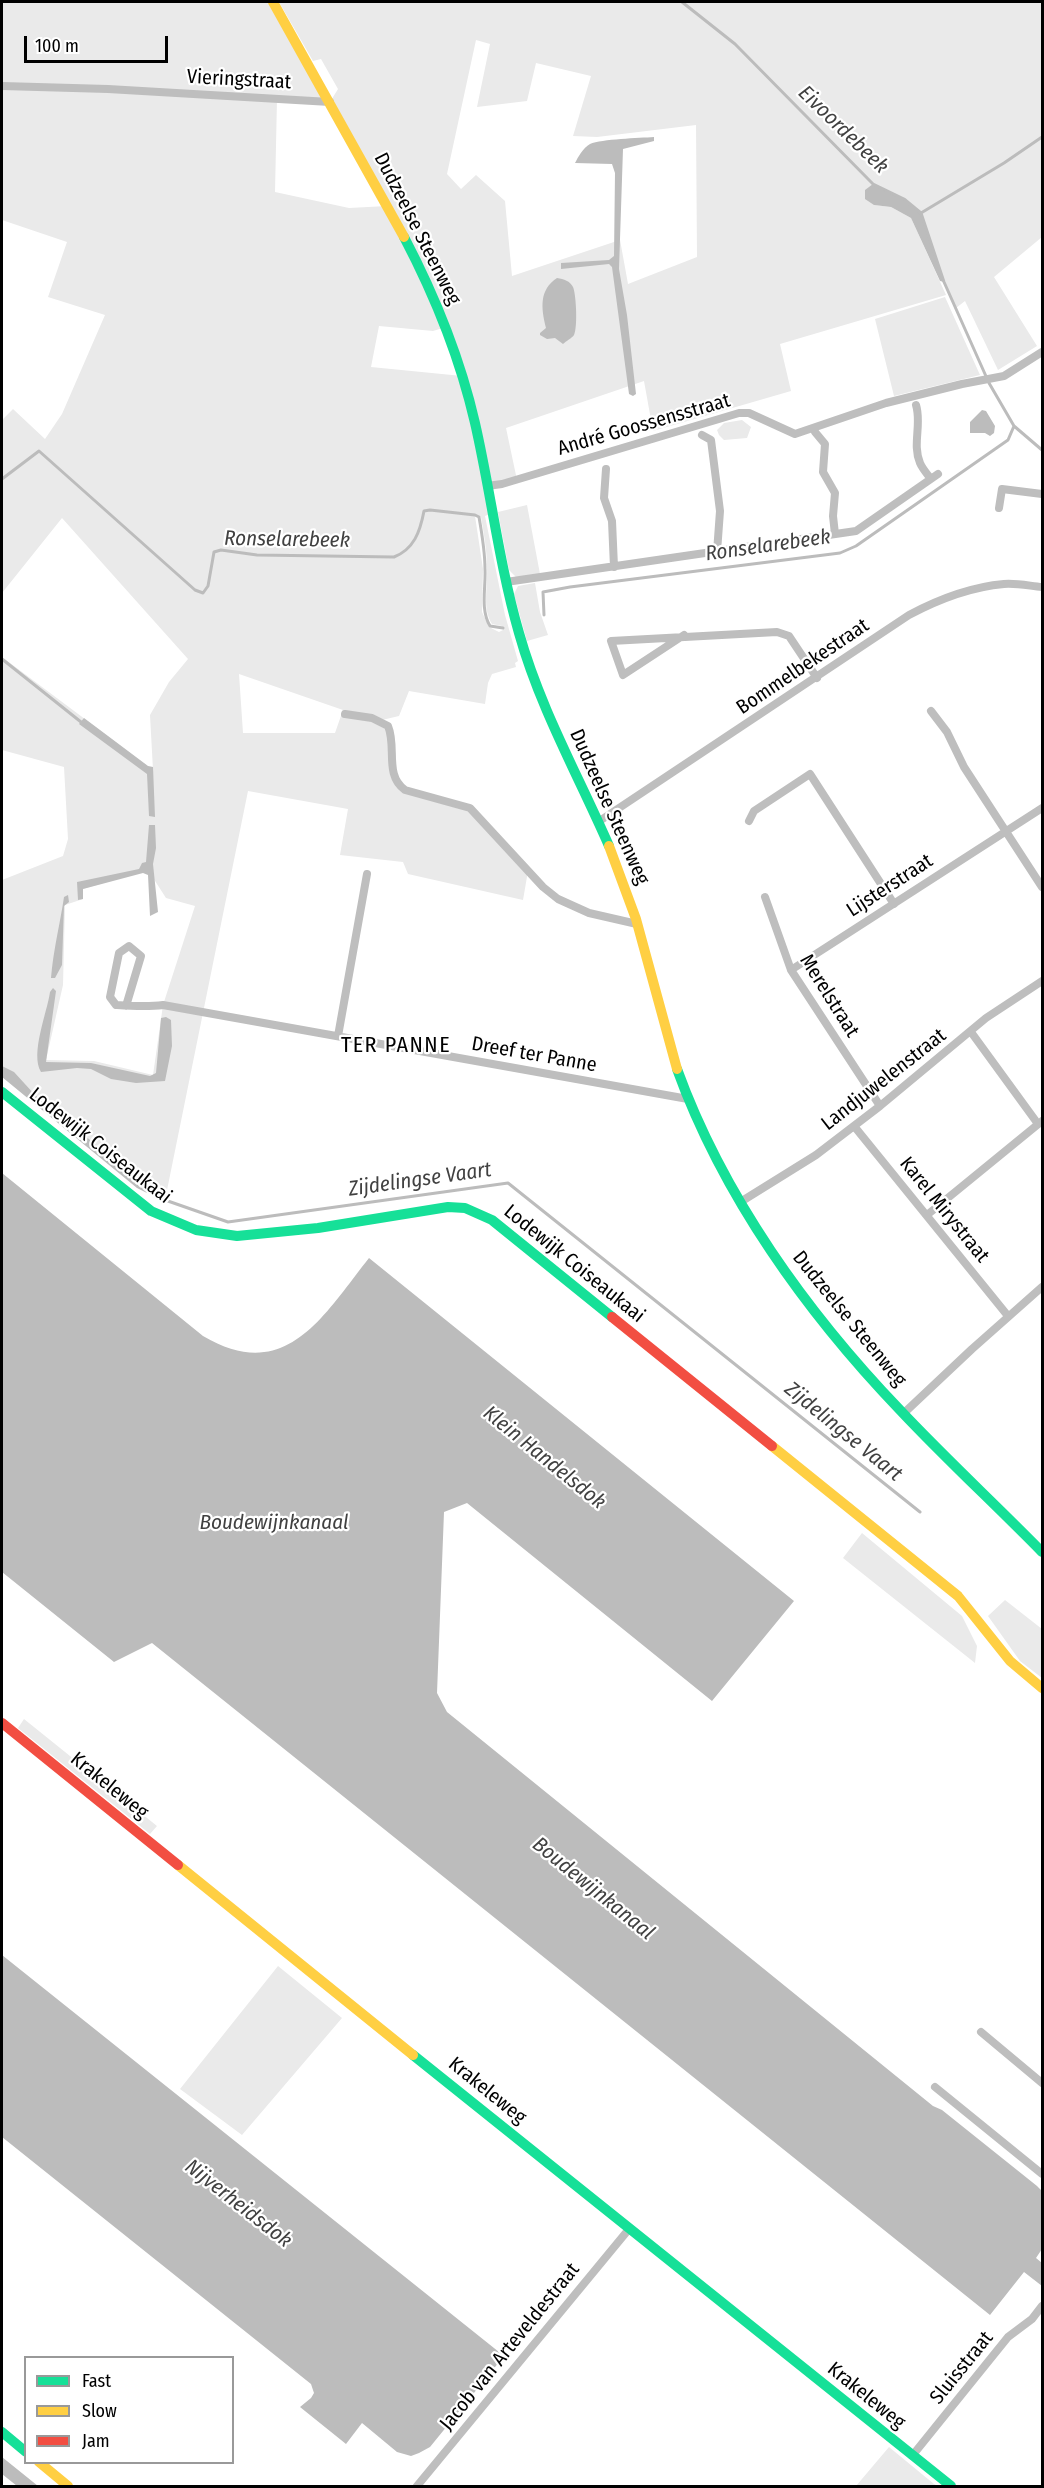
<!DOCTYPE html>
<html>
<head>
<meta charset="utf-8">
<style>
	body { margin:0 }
	#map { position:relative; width:1044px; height:2488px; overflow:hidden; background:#fff; font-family:"Fira Sans Condensed",sans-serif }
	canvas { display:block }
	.frame { position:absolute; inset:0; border:3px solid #000; pointer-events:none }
	.legend { position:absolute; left:24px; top:2356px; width:210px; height:108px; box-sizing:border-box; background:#fff; border:2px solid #999; margin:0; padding:8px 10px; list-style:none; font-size:18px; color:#000 }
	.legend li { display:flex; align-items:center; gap:12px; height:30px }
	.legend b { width:30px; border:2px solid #999 }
	.scale { position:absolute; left:24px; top:36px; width:144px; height:27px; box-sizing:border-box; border:3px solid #000; border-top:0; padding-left:8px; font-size:18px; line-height:21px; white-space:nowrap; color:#000; -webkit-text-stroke:4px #fff; paint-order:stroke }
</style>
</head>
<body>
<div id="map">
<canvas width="1044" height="2488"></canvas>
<div class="frame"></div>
<ul class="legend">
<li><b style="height:8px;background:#16e098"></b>Fast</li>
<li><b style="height:8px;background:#ffcf43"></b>Slow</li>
<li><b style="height:8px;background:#f24e42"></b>Jam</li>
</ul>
<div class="scale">100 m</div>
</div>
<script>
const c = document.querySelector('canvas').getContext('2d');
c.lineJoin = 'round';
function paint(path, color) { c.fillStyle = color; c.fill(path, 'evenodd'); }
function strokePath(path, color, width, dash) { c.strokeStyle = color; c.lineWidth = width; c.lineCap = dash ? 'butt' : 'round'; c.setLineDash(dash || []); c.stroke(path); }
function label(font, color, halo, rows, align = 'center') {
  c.font = font + ' "Fira Sans Condensed",sans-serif'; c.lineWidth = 4.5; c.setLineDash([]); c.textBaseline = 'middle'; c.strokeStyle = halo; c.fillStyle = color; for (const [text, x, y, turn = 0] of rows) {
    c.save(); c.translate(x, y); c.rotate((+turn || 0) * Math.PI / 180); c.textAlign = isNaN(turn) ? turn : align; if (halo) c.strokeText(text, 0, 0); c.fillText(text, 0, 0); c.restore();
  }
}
paint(new Path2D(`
	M2 2H273L330 102 338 89 321 59 313 61 279 2H1042V237L994 277 1037 346 998 370 965 301 956 308 944 282 921 213 904 199 874 205 891 207 911 218 946 295 780 344 791 391 653 431 644 381 506 428 517 480 487 486 493 513 485 516 505 615 518 661 515 663 516 667 492 674 488 683 485 704 409 691 399 716 382 720 388 726 392 764 399 786 461 804 528 871 523 900 408 874 403 862 340 855 348 809 248 791 165 1200 149 1192 2 1073V880L63 856 68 839 64 767 2 750V657L153 770 150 715 169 682 188 659 62 518 2 593V420L13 409 45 439 62 414 105 315 48 297 67 242 2 220ZM476 40 490 44 477 107 527 101 536 63 591 76 573 136 597 137 696 125 697 257 628 284 620 240 512 276 505 201 476 175 461 189 447 174ZM277 99 330 102 387 206 349 208 275 192ZM379 326 433 331 446 327 462 376 371 367ZM475 516 481 517C484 534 487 551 487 568 488 587 482 608 492 624L502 626 503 630 499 632 489 627 482 612 483 569ZM239 674 343 710 335 733H243ZM148 870 166 898 195 906 163 1005 153 1075 94 1061 46 1060 63 985 65 905 83 899V889Z
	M945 297 980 375 894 396 875 319Z
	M742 420 751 427 747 438 724 440 719 435 717 430 724 423Z
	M527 505 540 574 516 577 509 570 498 512Z
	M535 583 540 612 548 635 527 641 514 594 518 586Z
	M862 1533 962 1616 977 1646 975 1663 843 1558Z
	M1005 1600 1042 1629V1678L1020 1661 988 1616Z
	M24 1719 157 1826 150 1834 18 1728Z
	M278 1966 342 2018 242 2135 180 2089Z
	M889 2447 934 2484 938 2486H856Z`), '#eaeaea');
paint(new Path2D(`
	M654 137V141L623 149 619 269 627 315 636 394 633 396 629 394 612 267 609 264 561 269V263L609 260 614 256 615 173 612 164 575 163C578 157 583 148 590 144 602 139 639 138 654 137Z
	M873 184 904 199 921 213 944 282 940 281 911 218 891 207 874 205 865 199V190Z
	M557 278C564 279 570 281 573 287 576 293 578 327 574 335 572 338 566 341 563 344L555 338 547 339 540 335V333L546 328C541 308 539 290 557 278Z
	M982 410 986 411 995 426 994 433 990 436 985 433H970V422Z
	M84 718 148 766 153 767 155 817 149 816 147 774 79 724Z
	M149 825H155L156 848 153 864 158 912 150 916 148 875 143 873 83 889V899L78 900 77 882 139 869 142 863 146 862Z
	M68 895 69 902 64 906 62 965 55 978H51C53 951 60 924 64 897Z
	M53 988 56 991 46 1062 91 1063 150 1076 156 1073 161 1018 166 1017 171 1020 172 1046 165 1081 136 1083 111 1079 91 1069 77 1068 41 1072C30 1054 47 1013 50 992Z
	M2 1066 14 1072 35 1095 150 1189 147 1193 137 1188 2 1077Z
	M2 1173 203 1336C286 1385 323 1316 369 1258L794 1601 712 1701 467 1503 444 1512 437 1693 447 1712 933 2106 942 2110 1037 2186 1042 2191V2249L1036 2258 1042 2263V2286L1024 2272 990 2315 152 1643 114 1662 2 1572Z
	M2 1955 504 2356 430 2447 419 2453 411 2456 397 2452 362 2423 346 2444 300 2407 311 2398 314 2393 311 2384 2 2137Z
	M2 2457 38 2486H17L2 2474Z`), '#bcbcbc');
strokePath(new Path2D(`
	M682 2 735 44 873 184 904 199 921 213 944 282 989 383 1014 426 1042 450
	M921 213 1004 163 1042 137
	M2 479 39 451 195 590 203 593 208 586 214 552 221 550 257 555 394 557C414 549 420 532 424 511L430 510 475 515 479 517C482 534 485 552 485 569 486 588 480 609 490 626L503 628
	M544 615 543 592 570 587 840 553 856 546 1008 440 1014 426
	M2 659 81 722
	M146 1190 165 1200 228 1222 508 1183 920 1512`), '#bcbcbc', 3);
strokePath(new Path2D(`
	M2 86 108 89 330 102
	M916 405C922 424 912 444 920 463 922 468 927 474 931 479
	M815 432 825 444 823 472 835 493 833 516 835 534
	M702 435 711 440 720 511 717 552
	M606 469 604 498 612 521 614 567
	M487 486 502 484 739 413H749L795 434 886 403 962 384 1004 376 1042 352
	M999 508 1002 489 1042 494
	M506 582 856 531 938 474
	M684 635 623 675 611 641 777 632 789 636 817 678
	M931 711 947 732 964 767 1042 887
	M345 714 372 718 388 726C397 747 384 775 405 790L470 808 543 887 558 899 589 913 637 924
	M749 821 754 811 810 774 894 904
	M598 822 909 615C939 599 970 587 1004 584 1017 583 1030 586 1042 587
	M765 897 791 970 880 1106
	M791 970 1042 808
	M126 1006 141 956 129 946 119 953 110 997 116 1005C132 1006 147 1007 163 1005L688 1099
	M971 1032 1038 1124
	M338 1036 367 874
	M854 1126 1008 1316
	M742 1201 816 1155 880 1106 986 1018 1042 981
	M927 1215 1042 1121
	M904 1413 972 1349 1042 1287
	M981 2032 1042 2083
	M935 2087 1042 2174
	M912 2456 1008 2337 1032 2319 1042 2306
	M417 2486 629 2229`), '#bebebe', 8);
strokePath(new Path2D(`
	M404 237C435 296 460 358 475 423 491 493 499 564 519 633 540 708 578 775 609 846
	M677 1069C723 1196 807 1313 900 1410 946 1459 995 1504 1042 1552
	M2 1092 151 1211 196 1230 237 1236 318 1228 448 1207 465 1208 492 1220 612 1317
	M413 2055 951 2486
	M2 2432 26 2452`), '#16e098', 10);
strokePath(new Path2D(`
	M273 2 404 237
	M609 846 636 919 677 1069
	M772 1446 958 1596 1010 1661 1042 1688
	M178 1865 413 2055
	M39 2462 68 2486`), '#ffcf43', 10);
strokePath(new Path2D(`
	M612 1317 772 1446
	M2 1723 178 1865`), '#f24e42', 10);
label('20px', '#000', '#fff', [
	["Vieringstraat",239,80,3],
	["Dudzeelse Steenweg",417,229,63],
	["André Goossensstraat",644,425,-16],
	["Bommelbekestraat",803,667,-34],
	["Dudzeelse Steenweg",609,807,66],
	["Lijsterstraat",890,886,-33],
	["Merelstraat",829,996,58],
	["Dreef ter Panne",534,1055,10],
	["Landjuwelenstraat",884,1080,-38],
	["Lodewijk Coiseaukaai",100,1146,38],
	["Karel Mirystraat",944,1210,51],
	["Lodewijk Coiseaukaai",574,1264,39],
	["Dudzeelse Steenweg",849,1319,51],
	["Krakeleweg",109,1786,39],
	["Krakeleweg",487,2091,39],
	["Jacob van Arteveldestraat",510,2347,-51],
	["Sluisstraat",962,2368,-51],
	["Krakeleweg",866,2396,39]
]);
label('italic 21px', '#414141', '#fff', [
	["Eivoordebeek",843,130,44],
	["Ronselarebeek",287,540,1],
	["Ronselarebeek",768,546,-8],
	["Zijdelingse Vaart",420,1180,-8],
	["Zijdelingse Vaart",843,1432,39],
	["Klein Handelsdok",544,1458,39],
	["Boudewijnkanaal",274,1523],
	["Boudewijnkanaal",593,1889,39],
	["Nijverheidsdok",238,2204,38]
]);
c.letterSpacing = '1.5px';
label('22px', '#000', '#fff', [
	["TER PANNE",396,1046]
]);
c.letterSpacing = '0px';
</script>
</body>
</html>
